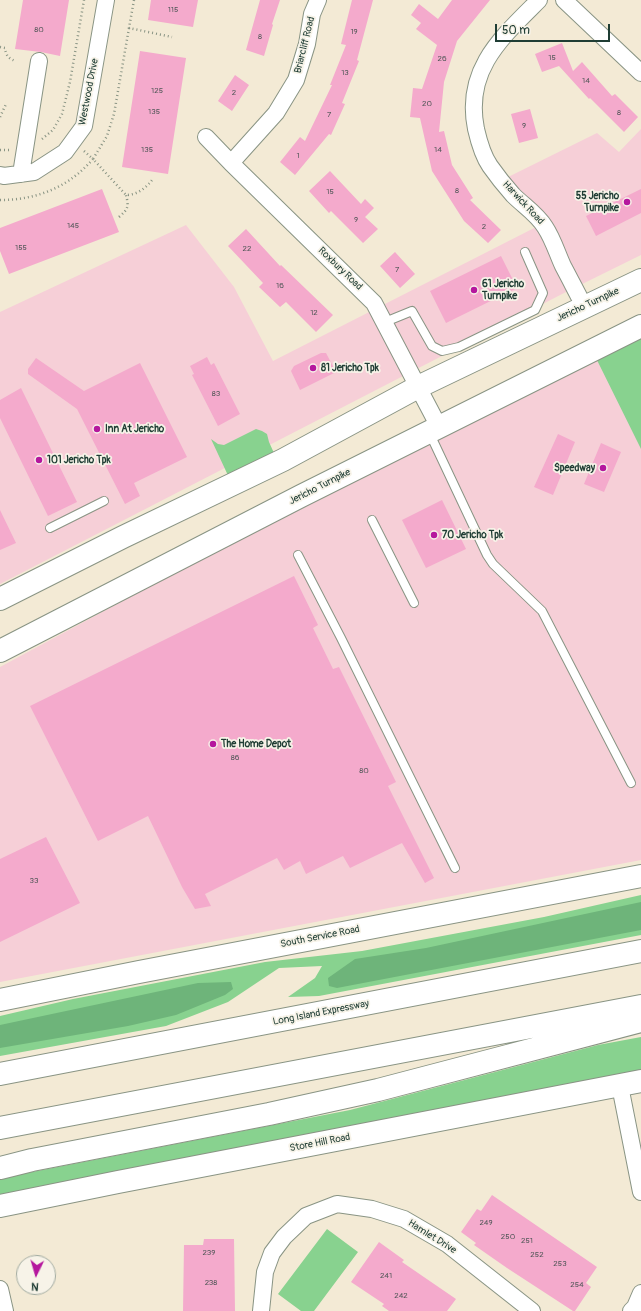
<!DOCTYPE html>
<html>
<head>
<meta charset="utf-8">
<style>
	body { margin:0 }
	#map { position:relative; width:641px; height:1311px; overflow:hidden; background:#f3ead5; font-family:Pangolin,sans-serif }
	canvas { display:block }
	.north { position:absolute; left:16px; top:1255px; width:40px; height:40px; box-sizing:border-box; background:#f7f3e8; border:1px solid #a1aaa0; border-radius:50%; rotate:185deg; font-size:11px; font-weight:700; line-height:16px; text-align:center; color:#1f3d34 }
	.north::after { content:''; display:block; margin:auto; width:14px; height:18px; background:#b5179e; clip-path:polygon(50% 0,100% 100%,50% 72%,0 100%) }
	.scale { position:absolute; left:495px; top:24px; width:115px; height:18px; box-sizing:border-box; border:2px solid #1f3d34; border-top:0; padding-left:5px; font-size:12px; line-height:14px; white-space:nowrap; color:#1f3d34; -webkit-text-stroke:3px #f7f3e8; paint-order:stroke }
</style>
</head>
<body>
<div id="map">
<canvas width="641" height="1311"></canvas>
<div class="north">N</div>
<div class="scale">50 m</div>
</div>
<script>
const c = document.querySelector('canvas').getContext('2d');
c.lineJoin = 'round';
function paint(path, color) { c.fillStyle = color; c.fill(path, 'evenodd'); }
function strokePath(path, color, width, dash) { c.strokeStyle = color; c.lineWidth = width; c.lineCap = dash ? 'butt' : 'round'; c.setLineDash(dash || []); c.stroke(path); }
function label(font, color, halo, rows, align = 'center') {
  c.font = font + ' Pangolin,sans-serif'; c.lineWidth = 3.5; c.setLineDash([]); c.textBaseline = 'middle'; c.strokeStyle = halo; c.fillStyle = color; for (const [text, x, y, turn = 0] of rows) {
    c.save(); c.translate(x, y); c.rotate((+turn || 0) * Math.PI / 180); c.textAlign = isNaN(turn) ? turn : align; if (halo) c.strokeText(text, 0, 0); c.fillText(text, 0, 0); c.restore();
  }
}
paint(new Path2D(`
	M641 129V255L566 292 0 584V312L186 225 234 287 273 361 542 224 502 180 597 133 619 152Z
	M641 322V860L0 982V667Z`), '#f6cfd7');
paint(new Path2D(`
	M641 326V449L592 350Z
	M256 429 262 431 267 434 269 442 278 462 232 484 211 439 218 444 224 445Z
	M641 895V935L319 996 288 997 315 978 322 966 279 968 228 1002 166 1026 0 1056V1016L73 999 265 962 362 951 544 917Z
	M641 1037V1073L0 1202V1179L6 1177 350 1110 598 1045Z
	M327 1229 358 1252 314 1311H301L278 1294Z`), '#88d28f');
paint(new Path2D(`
	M641 902V930L337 988 329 986 328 978 355 959 426 948Z
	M231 982 233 989 225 995 176 1015 128 1026 0 1048V1025L198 983Z`), '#6eb47a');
paint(new Path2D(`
	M23 0H69L60 56 41 52 15 49Z
	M151 0H198L193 27 148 20Z
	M260 0H280L272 24 273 25 264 56 246 50Z
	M352 0H373L357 60 359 61 342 103 345 104 331 135 329 134 295 175 280 162 300 137 305 141 332 85H330L346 45 341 44Z
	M452 0H490L457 41 444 82 439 132 444 131 452 165 473 198 470 200 501 230 488 243 464 221 432 171 420 118 410 117 413 88 422 89 437 45 416 29 421 23 411 15 419 4 438 19Z
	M562 43 573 71 582 62 612 96 615 94 638 117 624 132 590 98 589 99 559 66 542 72 535 54Z
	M140 51 186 58 168 174 122 167Z
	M235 75 249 85 232 111 218 101Z
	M530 109 538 138 519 143 511 114Z
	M330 171 361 204 365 199 374 208 365 217 378 229 363 243 331 211 329 213 309 191Z
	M102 189 119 232 9 274 0 251V228Z
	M641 189V213L596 236 586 216Z
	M246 229 280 266 281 265 333 315 316 332 286 302 280 307 259 287 263 283 228 246Z
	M395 252 415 274 400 288 380 266Z
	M501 256 517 288 446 323 430 291Z
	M321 353H326L336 372 300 390 291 371 294 366Z
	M207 357 211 365 214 363 240 414 218 426 192 375 194 374 190 366Z
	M36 358 84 391 140 363 187 457 134 483 140 496 125 504 77 409 28 374V369Z
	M21 388 77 502 48 516 0 418V400Z
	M558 434 575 442 553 495 534 487Z
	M601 443 621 452 604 492 584 484Z
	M442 500 466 549 426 568 402 520Z
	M0 510 16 543 0 550Z
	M294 576 318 625 313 628 333 669 339 667 396 782 388 786 434 878 425 883 402 843 350 868 343 856 306 874 300 861 284 870 277 858 205 894 211 906 195 909 182 887 148 816 98 841 30 706Z
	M46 837 80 903 0 942V859Z
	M492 1195 597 1267 586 1283 591 1287 575 1311H573L507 1268 474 1245 476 1243 461 1232 477 1209 481 1211Z
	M204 1239H234L235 1311H183L184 1245H203Z
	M379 1242 404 1260 402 1262 456 1299 447 1311H389L382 1306 384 1304 351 1282Z`), '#f4aacc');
const service = new Path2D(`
	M385 322 412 311 432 346 442 351 459 347 535 310 543 293 525 252
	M429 432 487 555 493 564 542 611 631 783
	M372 520 414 603
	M50 528 104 501
	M298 555 341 638 455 868`);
const minor = new Path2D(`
	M539 0C501 38 464 70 476 129 479 142 483 156 490 166 497 176 505 186 513 195 524 206 537 214 545 227 553 239 557 253 563 266 570 279 577 293 584 306
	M564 0 641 73
	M206 137 231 163 374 303 439 427
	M231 163 276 113 296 80 307 44 312 14 318 0
	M21 174 39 61
	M0 175 4 176 34 172 65 152 84 126 106 0
	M620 1086 641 1192
	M0 1289 5 1311
	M261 1311 265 1272 272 1253 284 1237 306 1216 337 1204 372 1209 404 1219 447 1244 532 1311
	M631 1311 635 1307 641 1293`);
const secondary = new Path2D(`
	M0 1000 139 972 641 876
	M0 1206 118 1182 641 1081`);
const primary = new Path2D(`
	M0 599 123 537 283 460 418 387 641 280
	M0 651 301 496 641 326`);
const motorway = new Path2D(`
	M0 1074 641 951
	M0 1128 641 1006
	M0 1168 32 1160 269 1114 378 1090 641 1021`);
strokePath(service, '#899484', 10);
strokePath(minor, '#899484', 18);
strokePath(secondary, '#899484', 24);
strokePath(primary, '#899484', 24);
strokePath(motorway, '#899484', 24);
strokePath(new Path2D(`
	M134 0 129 28 172 37
	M129 28 114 114 107 136 93 159 126 195C137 195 146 188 152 180
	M0 47 5 48C6 56 9 59 16 61
	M0 117 6 104
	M42 139 53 130 62 114 70 82 84 0
	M0 150H9
	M0 200C37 200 69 187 93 159L84 151
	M119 217C128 209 129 207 126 195`), '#899484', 2.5, [1, 3]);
strokePath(service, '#fff', 8);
strokePath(minor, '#fff', 16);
strokePath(secondary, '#fff', 22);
strokePath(primary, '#fff', 22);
strokePath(motorway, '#fff', 22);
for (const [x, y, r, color] of [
	[627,202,4,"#b5179e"],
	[474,290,4,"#b5179e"],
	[313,368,4,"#b5179e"],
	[97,429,4,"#b5179e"],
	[39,460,4,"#b5179e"],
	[603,468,4,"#b5179e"],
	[434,535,4,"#b5179e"],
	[213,744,4,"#b5179e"]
]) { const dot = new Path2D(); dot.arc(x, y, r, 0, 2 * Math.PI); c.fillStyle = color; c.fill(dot); strokePath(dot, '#f7f3e8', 1.5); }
label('8px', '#54585a', null, [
	["115",173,10],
	["80",39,30],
	["19",354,32],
	["8",260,37],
	["15",552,58],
	["26",442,59],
	["13",345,73],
	["14",586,81],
	["125",157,91],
	["2",234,93],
	["20",427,104],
	["135",154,112],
	["8",619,113],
	["7",329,115],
	["9",524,126],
	["135",147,150],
	["14",438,150],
	["1",298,156],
	["8",457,191],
	["15",330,192],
	["9",356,220],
	["145",73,226],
	["2",484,227],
	["155",21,248],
	["22",247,249],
	["7",397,270],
	["16",280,286],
	["12",314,313],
	["83",216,394],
	["86",235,758],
	["80",364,771],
	["33",34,881],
	["249",486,1223],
	["250",508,1237],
	["251",527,1241],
	["239",209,1253],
	["252",537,1255],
	["253",560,1264],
	["241",386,1276],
	["238",211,1283],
	["254",577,1285],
	["242",401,1296]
]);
label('10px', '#1f3d34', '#f7f3e8', [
	["Briarcliff Road",305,45,-76],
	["Westwood Drive",89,92,-79],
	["Harwick Road",523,203,47],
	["Roxbury Road",340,269,44],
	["Jericho Turnpike",588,305,-25],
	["Jericho Turnpike",320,487,-27],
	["South Service Road",320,937,-11],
	["Long Island Expressway",321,1013,-11],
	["Store Hill Road",320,1143,-11],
	["Hamlet Drive",432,1237,32]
]);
label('bold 10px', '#1f3d34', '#f7f3e8', [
	["55 Jericho",619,196,"right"],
	["Turnpike",619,208,"right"],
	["61 Jericho",482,284],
	["Turnpike",482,296],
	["81 Jericho Tpk",321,368],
	["Inn At Jericho",105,429],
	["101 Jericho Tpk",47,460],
	["Speedway",595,468,"right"],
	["70 Jericho Tpk",442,535],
	["The Home Depot",221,744]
], 'left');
</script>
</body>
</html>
